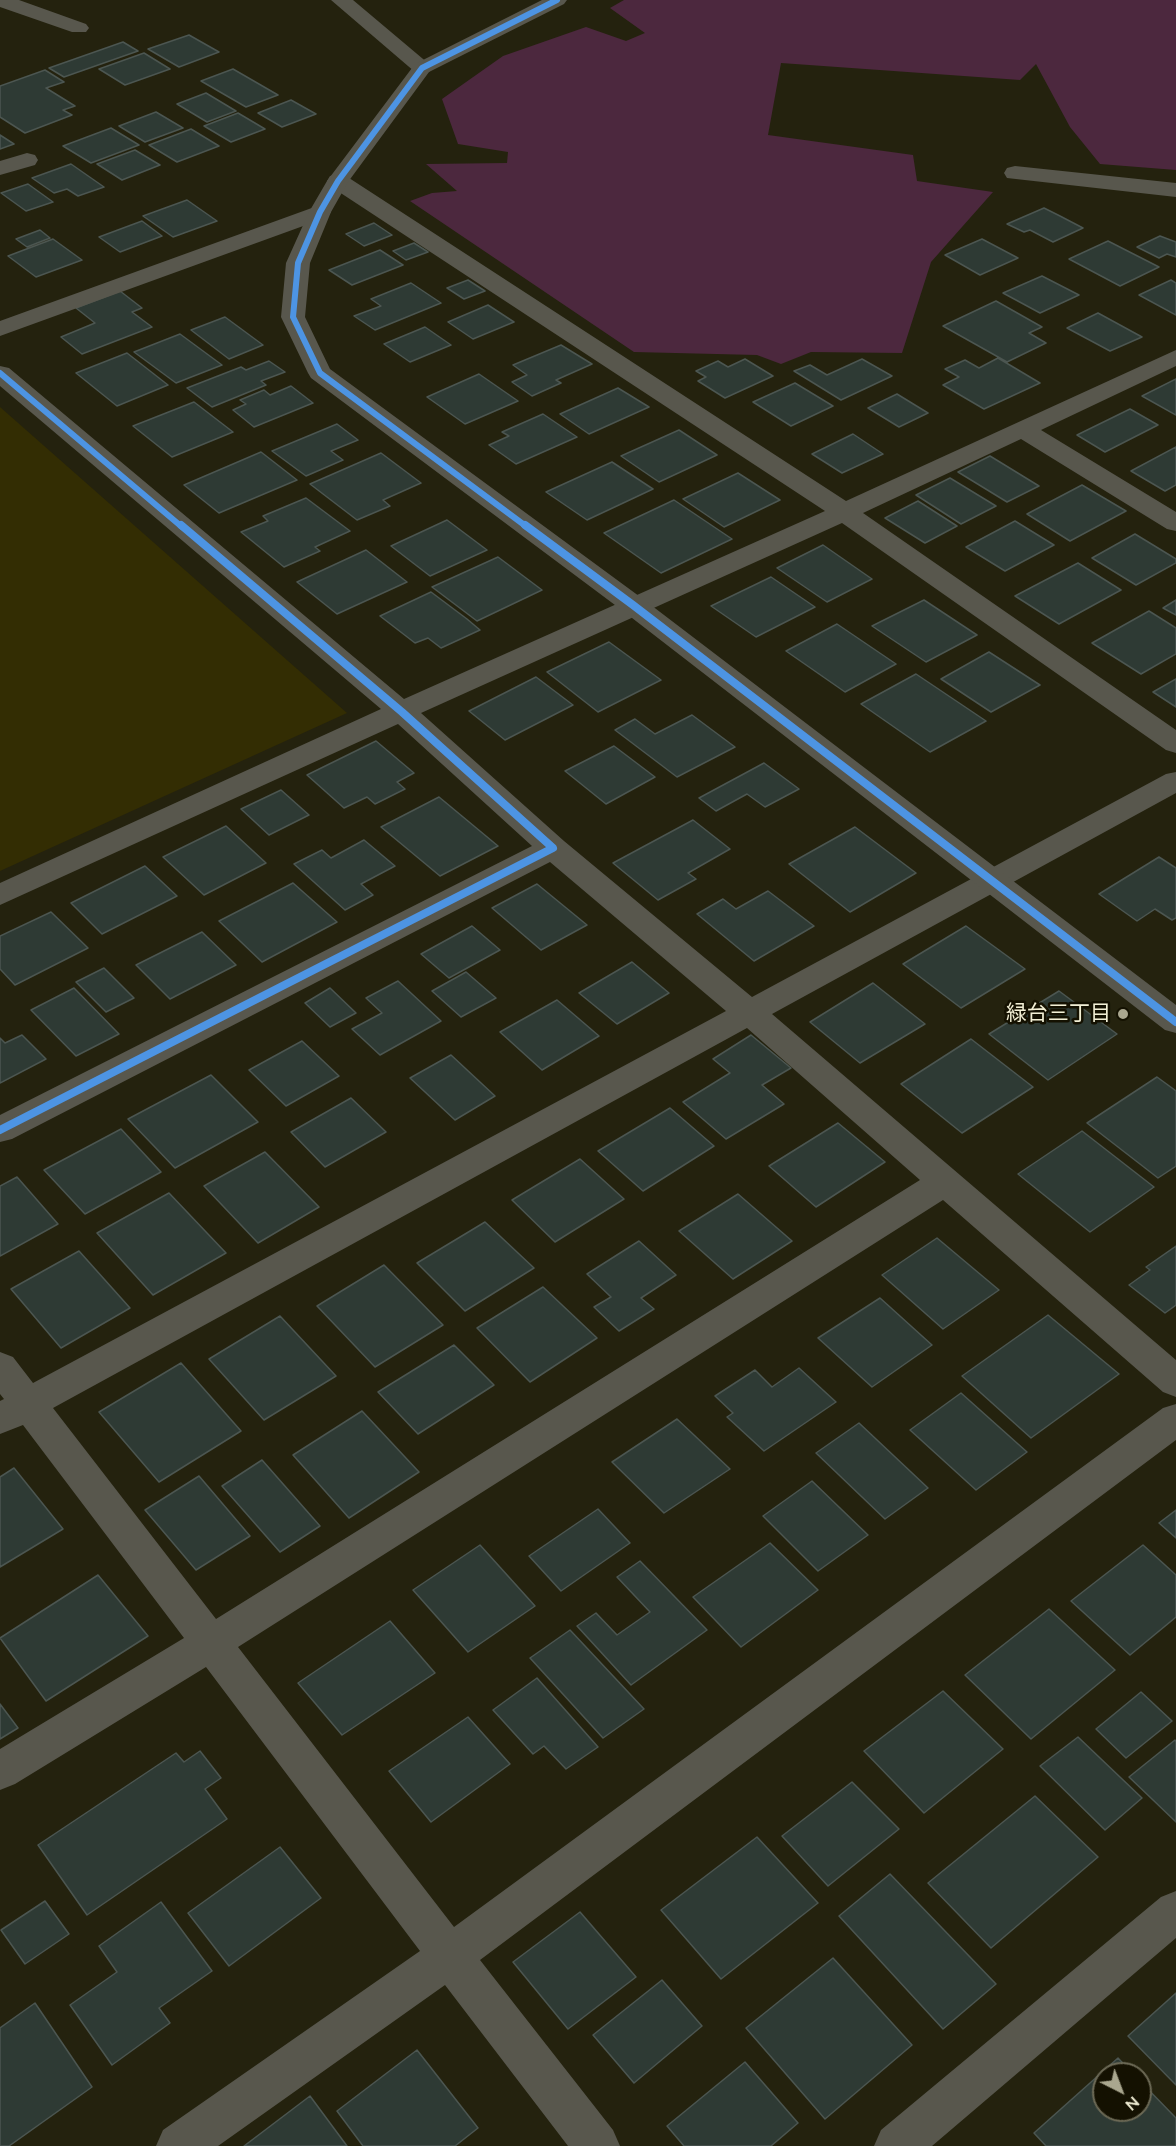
<!DOCTYPE html>
<html>
<head>
<meta charset="utf-8">
<style>
	body { margin:0 }
	#map { position:relative; width:1176px; height:2146px; overflow:hidden; background:#24220e; font-family:Mulish,sans-serif }
	canvas { display:block }
	.north { position:absolute; left:1092px; top:2062px; width:60px; height:60px; box-sizing:border-box; background:#141101; border:2px solid #6d6a56; border-radius:50%; rotate:138deg; font-size:16px; font-weight:700; line-height:24px; text-align:center; color:#f2efd5 }
	.north::after { content:''; display:block; margin:auto; width:21px; height:27px; background:#aaa78f; clip-path:polygon(50% 0,100% 100%,50% 72%,0 100%) }
</style>
</head>
<body>
<div id="map">
<canvas width="1176" height="2146"></canvas>
<div class="north">N</div>
</div>
<script>
const c = document.querySelector('canvas').getContext('2d');
c.lineJoin = 'round';
function paint(path, color) { c.fillStyle = color; c.fill(path, 'evenodd'); }
function strokePath(path, color, width, dash) { c.strokeStyle = color; c.lineWidth = width; c.lineCap = dash ? 'butt' : 'round'; c.setLineDash(dash || []); c.stroke(path); }
function label(font, color, halo, rows, align = 'center') {
  c.font = font + ' Mulish,"Noto Sans JP",sans-serif'; c.lineWidth = 5; c.setLineDash([]); c.textBaseline = 'middle'; c.strokeStyle = halo; c.fillStyle = color; for (const [text, x, y, turn = 0] of rows) {
    c.save(); c.translate(x, y); c.rotate((+turn || 0) * Math.PI / 180); c.textAlign = isNaN(turn) ? turn : align; if (halo) c.strokeText(text, 0, 0); c.fillText(text, 0, 0); c.restore();
  }
}
paint(new Path2D(`
	M0 407 347 713 0 871Z`), '#332d03');
paint(new Path2D(`
	M624 0H1176V170L1100 164 1070 127 1036 64 1020 80 781 63 768 135 913 155 917 181 993 192 931 262 902 353 811 352 781 364 757 355 634 352 410 201 432 193 457 191 426 164 507 163 508 152 458 144 442 99 503 56 586 27 626 41 645 33 610 8Z`), '#4c283e');
const building = new Path2D(`
	M189 35 219 52 179 67 148 49Z
	M123 42 138 51 64 77 49 68Z
	M144 53 170 69 125 85 99 69Z
	M233 69 278 95 246 107 201 81Z
	M45 70 64 82 46 88 75 106 63 110 72 115 25 133 0 117V86Z
	M206 93 236 111 207 122 177 104Z
	M291 100 316 114 282 127 258 113Z
	M156 112 183 128 145 142 119 126Z
	M238 113 265 129 231 142 204 126Z
	M111 128 139 145 91 163 63 146Z
	M191 129 219 146 177 162 149 145Z
	M0 135 14 144 0 149Z
	M135 150 160 165 122 180 97 164Z
	M71 164 104 187 78 196 67 189 54 193 32 178Z
	M28 184 53 202 26 211 1 193Z
	M187 200 217 221 173 237 143 216Z
	M1044 208 1060 216 1083 228 1053 242 1030 230 1024 232 1007 224Z
	M142 221 162 236 120 252 99 237Z
	M374 223 392 235 364 246 346 234Z
	M40 230 50 238 27 247 16 239Z
	M1160 236 1176 242V257L1167 254 1159 258 1137 247Z
	M53 239 82 260 36 277 8 256Z
	M982 239 1018 258 980 275 945 255Z
	M1108 241 1159 267 1120 286 1069 259Z
	M414 243 428 252 406 260 393 251Z
	M380 250 403 265 352 285 329 270Z
	M1042 276 1079 295 1040 313 1003 293Z
	M468 280 485 291 464 299 447 288Z
	M1171 280 1176 283V315L1139 295Z
	M411 283 441 303 375 330 354 316 381 306 371 299Z
	M120 291 142 308 132 312 152 327 82 354 61 337 95 323 76 308Z
	M996 301 1042 327 1029 333 1046 343 1007 362 943 326Z
	M488 305 514 322 473 339 448 322Z
	M1098 313 1142 337 1110 351 1067 328Z
	M225 317 263 345 229 359 191 330Z
	M425 327 451 345 410 362 384 344Z
	M180 334 222 365 176 383 134 352Z
	M561 345 592 364 556 380 561 383 532 396 512 382 527 375 513 365Z
	M127 353 168 385 117 406 76 373Z
	M998 358 1040 383 984 409 943 385 959 377 945 369 965 360 979 368Z
	M745 359 773 376 725 398 698 381 706 377 696 371 718 361 728 367Z
	M862 359 892 376 841 400 794 371 810 365 827 375Z
	M269 361 285 372 261 381 266 385 212 407 187 388 241 367 246 370Z
	M479 374 518 401 465 424 427 397Z
	M1176 379V415L1142 396Z
	M795 383 833 406 791 426 753 402Z
	M291 386 313 403 254 427 233 410 246 404 240 400 264 390 270 395Z
	M618 388 649 407 589 434 560 414Z
	M897 394 928 413 899 427 868 408Z
	M194 402 233 432 172 457 133 426Z
	M1130 409 1158 425 1105 452 1077 435Z
	M543 414 577 437 516 464 489 445 509 436 502 432Z
	M337 424 358 440 331 451 343 460 306 476 272 451Z
	M679 430 717 455 659 482 621 456Z
	M853 434 883 454 842 473 812 454Z
	M1176 447V485L1165 491 1131 471Z
	M261 452 297 480 219 513 184 485Z
	M381 453 421 483 383 500 390 506 357 520 310 484Z
	M990 456 1039 486 1007 502 958 472Z
	M612 462 653 489 587 520 546 492Z
	M738 473 780 500 724 527 683 499Z
	M950 478 996 506 961 524 916 495Z
	M1082 485 1126 511 1070 541 1027 514Z
	M306 498 350 531 315 547 320 551 284 567 241 532 268 521 263 516Z
	M674 500 732 539 661 573 604 533Z
	M918 501 957 526 925 543 885 518Z
	M447 520 487 550 430 576 391 546Z
	M1015 521 1054 545 1005 571 966 547Z
	M1135 534 1176 559V563L1136 585 1092 558Z
	M823 545 872 579 827 602 777 568Z
	M366 550 407 582 337 614 297 582Z
	M498 557 542 590 477 621 432 587Z
	M1078 563 1121 590 1059 624 1015 596Z
	M771 577 815 607 756 637 711 606Z
	M431 592 467 619 480 630 441 648 428 638 415 643 380 616Z
	M924 600 977 635 926 662 872 626Z
	M1176 600V615L1163 608Z
	M1149 611 1176 628V654L1141 674 1092 643Z
	M837 624 896 664 845 692 786 651Z
	M609 642 661 680 598 712 547 672Z
	M989 652 1040 685 991 712 941 679Z
	M916 674 986 721 930 752 861 704Z
	M536 677 573 705 505 740 469 711Z
	M1176 679V707L1153 692Z
	M692 715 735 747 677 777 615 730 635 719 655 734Z
	M376 741 414 773 397 782 405 789 375 804 367 797 344 808 307 775Z
	M614 746 655 777 606 804 565 771Z
	M764 763 799 789 765 807 747 794 716 811 699 798Z
	M281 790 309 815 269 835 241 809Z
	M439 797 498 846 440 876 381 827Z
	M693 820 730 849 688 873 696 879 658 900 613 863Z
	M226 826 266 863 204 895 163 857Z
	M855 827 916 873 850 912 789 864Z
	M364 840 395 866 361 884 373 895 345 910 294 864 322 850 331 858Z
	M1159 857 1176 868V918L1172 920 1155 909 1137 921 1099 894Z
	M145 866 177 896 102 934 71 903Z
	M293 883 337 922 262 962 219 921Z
	M537 884 587 925 541 950 492 908Z
	M768 891 814 926 754 961 697 914 723 899 736 909Z
	M51 912 88 948 15 985 0 969V936Z
	M472 926 500 950 449 978 421 954Z
	M966 926 1025 969 961 1008 903 964Z
	M202 932 236 965 170 999 136 965Z
	M632 962 669 993 617 1024 579 993Z
	M104 968 134 998 106 1012 76 982Z
	M466 972 496 998 461 1017 432 991Z
	M398 981 441 1021 380 1055 352 1029 382 1013 366 998Z
	M873 983 925 1024 860 1063 810 1022Z
	M74 988 119 1034 76 1056 31 1010Z
	M330 988 356 1013 330 1027 305 1003Z
	M1059 991 1117 1034 1048 1080 989 1034Z
	M557 1000 599 1036 542 1070 500 1032Z
	M22 1035 46 1059 0 1083V1038L5 1043Z
	M751 1035 791 1068 762 1085 784 1104 726 1139 683 1102 730 1073 713 1059Z
	M971 1039 1033 1087 962 1133 901 1084Z
	M302 1041 339 1076 286 1106 249 1070Z
	M451 1055 495 1096 455 1120 410 1078Z
	M211 1075 258 1122 175 1168 128 1119Z
	M1157 1077 1176 1091V1166L1158 1178 1087 1123Z
	M351 1098 386 1132 325 1167 291 1132Z
	M670 1108 714 1146 643 1191 598 1151Z
	M838 1123 885 1162 816 1207 769 1166Z
	M121 1129 161 1172 85 1214 44 1170Z
	M1082 1131 1154 1187 1090 1232 1018 1174Z
	M265 1152 319 1207 258 1243 204 1186Z
	M580 1159 624 1199 555 1242 512 1200Z
	M17 1177 58 1224 0 1256V1186Z
	M169 1193 226 1253 153 1295 97 1233Z
	M738 1194 792 1241 733 1279 679 1231Z
	M485 1222 534 1268 465 1311 417 1263Z
	M937 1238 999 1290 943 1329 882 1275Z
	M639 1241 676 1275 641 1298 654 1309 619 1331 594 1307 611 1297 587 1274Z
	M1176 1246V1305L1165 1313 1129 1285 1150 1270 1146 1267Z
	M79 1251 130 1308 61 1348 11 1289Z
	M384 1265 443 1325 375 1367 317 1306Z
	M543 1287 597 1338 530 1382 477 1328Z
	M880 1298 932 1345 872 1387 818 1338Z
	M1048 1315 1119 1374 1031 1438 962 1376Z
	M280 1316 336 1376 264 1420 209 1359Z
	M454 1345 494 1385 418 1434 378 1392Z
	M181 1363 241 1431 159 1482 99 1412Z
	M799 1368 836 1402 764 1451 727 1417 733 1413 715 1396 755 1370 772 1387Z
	M961 1393 1027 1452 976 1490 910 1430Z
	M362 1411 419 1472 349 1518 293 1455Z
	M677 1419 730 1469 664 1513 612 1462Z
	M859 1423 928 1488 885 1519 816 1453Z
	M262 1460 320 1526 280 1552 222 1486Z
	M14 1468 63 1529 0 1567V1477Z
	M199 1476 250 1536 196 1570 145 1510Z
	M812 1481 868 1535 818 1571 763 1516Z
	M598 1509 630 1543 561 1591 529 1556Z
	M1176 1510V1538L1159 1523Z
	M770 1543 818 1590 741 1647 693 1597Z
	M480 1545 535 1606 468 1652 413 1590Z
	M1143 1545 1176 1575V1617L1130 1655 1071 1601Z
	M640 1561 707 1630 631 1685 577 1626 596 1613 617 1635 650 1612 617 1577Z
	M98 1575 148 1636 46 1701 0 1638Z
	M1049 1609 1115 1670 1031 1739 965 1675Z
	M390 1621 435 1673 342 1735 298 1683Z
	M570 1630 644 1709 603 1738 530 1658Z
	M537 1678 598 1747 566 1769 544 1746 533 1754 493 1710Z
	M943 1691 1003 1749 924 1813 864 1751Z
	M1141 1692 1172 1721 1126 1758 1096 1729Z
	M0 1704 18 1728 0 1739Z
	M468 1717 510 1764 431 1822 389 1771Z
	M1078 1737 1142 1798 1105 1830 1040 1766Z
	M1175 1740 1176 1742V1822L1129 1777Z
	M200 1751 221 1778 205 1789 227 1819 87 1915 38 1845 176 1753 184 1762Z
	M852 1782 899 1829 828 1886 782 1836Z
	M1035 1796 1098 1857 991 1948 928 1883Z
	M757 1837 818 1903 721 1979 661 1910Z
	M280 1847 321 1898 229 1966 188 1913Z
	M890 1874 996 1984 943 2029 839 1916Z
	M45 1901 69 1934 25 1964 1 1930Z
	M161 1902 212 1971 159 2008 170 2023 112 2065 70 2005 117 1972 99 1946Z
	M580 1912 636 1977 568 2029 513 1962Z
	M833 1958 912 2045 825 2119 746 2028Z
	M662 1980 702 2026 634 2083 593 2035Z
	M1176 1993V2085L1128 2036Z
	M35 2003 92 2087 9 2146H0V2028Z
	M417 2050 478 2128 455 2146H363L337 2111Z
	M1118 2058 1133 2074H1104V2110H1140V2081L1176 2118V2146H1046L1034 2133Z
	M745 2062 798 2123 771 2146H684L667 2126Z
	M310 2096 347 2146H244Z`);
paint(building, '#2e3a34');
strokePath(building, '#4c5651', 1.5);
paint(new Path2D(`
	M0 0H19L86 24 89 28 86 32H72L0 7Z
	M331 0H353L429 64 432 68 429 72 422 74 415 72Z
	M27 153 35 155 38 160 35 165 0 175V161Z
	M1015 166 1176 183V197L1007 178 1004 173 1007 168Z
	M338 174 346 176 846 501 1176 350V366L1041 430 1176 512V531L1167 529 1021 439 863 513 1176 730V753L1166 750 842 523 421 713 564 841 752 997 1166 774 1176 772V793L772 1014 1176 1360V1397L1163 1392 943 1200 238 1647 454 1927 1163 1408 1176 1404V1440L480 1960 613 2130 620 2146H568L445 1985 218 2146H156L163 2130 420 1951 206 1667 15 1784 0 1790V1749L184 1638 23 1425 0 1434V1401L4 1399 0 1394V1352L13 1357 33 1383 726 1011 550 862 12 1139 0 1142V1115L532 846 398 724 0 905V883L381 709 0 386V366L9 368 404 699 825 511 330 186 327 181 330 176ZM747 1028 920 1180 216 1619 53 1408Z
	M320 205 328 207 331 212 328 217 0 336V321Z
	M1176 1891V1938L932 2146H874L881 2130 1161 1897Z`), '#58574d');
paint(new Path2D(`
	M542 0H567L564 4 429 72 348 182 331 212 310 263 305 317 330 369 643 599 1176 1005V1033L1165 1030 623 611 311 378 308 373 281 317 286 263 309 212 327 181 415 64Z`), '#58574d');
strokePath(new Path2D(`
	M0 373 182 527
	M527 527 320 373 293 317 298 263 320 212 338 181 422 68 557 0`), '#4d94e3', 6);
strokePath(new Path2D(`
	M525 525 633 605 1176 1022
	M0 1130 553 848 402 712 181 525`), '#4d94e3', 8);
for (const [x, y, r, color] of [
	[1123,1014,6,"#aaa78f"]
]) { const dot = new Path2D(); dot.arc(x, y, r, 0, 2 * Math.PI); c.fillStyle = color; c.fill(dot); strokePath(dot, '#141101', 2); }
label('21px', '#f2efd5', '#141101', [
	["緑台三丁目",1111,1014]
], 'right');
</script>
</body>
</html>
